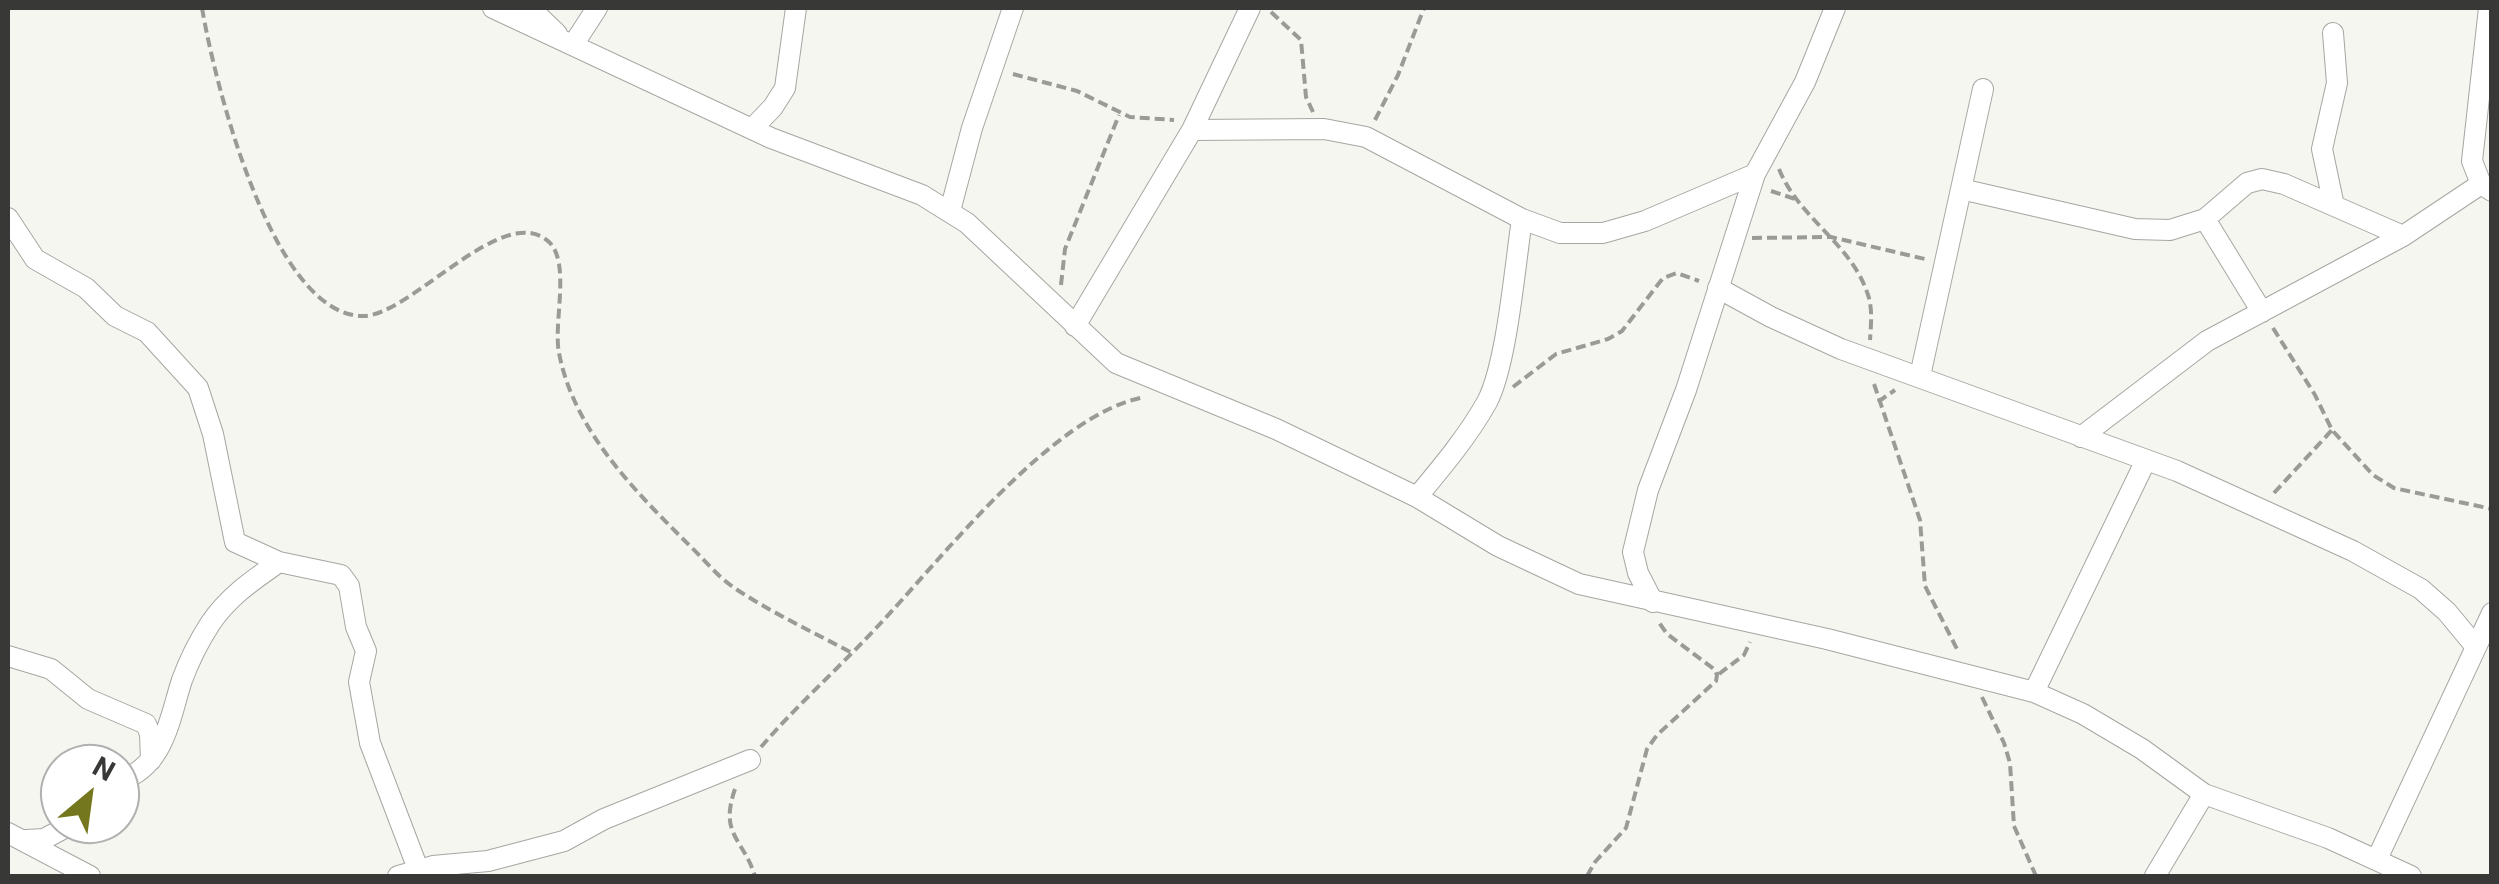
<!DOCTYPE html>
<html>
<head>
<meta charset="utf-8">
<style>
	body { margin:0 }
	#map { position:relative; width:2499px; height:884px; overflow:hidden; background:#f6f6f1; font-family:Roboto,sans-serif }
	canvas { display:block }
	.frame { position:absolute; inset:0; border:10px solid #383937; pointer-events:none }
	.north { position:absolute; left:40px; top:744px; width:100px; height:100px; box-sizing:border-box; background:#fff; border:2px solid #afb0af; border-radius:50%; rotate:29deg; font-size:28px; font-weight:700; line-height:40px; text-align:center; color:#383937 }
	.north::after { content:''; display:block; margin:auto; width:35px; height:45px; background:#75771f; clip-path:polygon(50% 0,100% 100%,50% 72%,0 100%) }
</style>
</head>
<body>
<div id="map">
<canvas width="2499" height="884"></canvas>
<div class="frame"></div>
<div class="north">N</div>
</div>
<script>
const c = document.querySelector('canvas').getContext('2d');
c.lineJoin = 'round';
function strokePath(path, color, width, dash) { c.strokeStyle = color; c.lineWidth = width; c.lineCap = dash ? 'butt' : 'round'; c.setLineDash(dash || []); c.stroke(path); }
const minor = new Path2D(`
	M493 8 771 138 922 195 967 223 1116 363 1276 429 1357 468 1417 497 1498 546 1579 584 1827 639 2034 692 2083 714 2142 749 2204 794 2328 838 2411 876
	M530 8 557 34
	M2489 8 2472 161 2481 184 2492 191
	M2333 33 2337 83 2322 149 2334 206
	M573 45 597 8
	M752 129 773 107 785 88 796 8
	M1192 130 1324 129 1366 137 1522 219 1560 233H1603L1645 221 1755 174
	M1961 189 2135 229 2170 230 2205 219 2247 183 2262 179 2284 184 2403 236
	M950 211 972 128 1013 8
	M8 218 35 259 86 288 115 316 147 332 198 388 213 434 235 542 279 562 341 575 349 586 356 627 366 651 359 682 370 743 418 869
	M2205 219 2262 312
	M1718 288 1771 317 1841 349 2177 471 2353 551 2421 589 2447 612 2476 647
	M1075 326 1192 130 1250 8
	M1920 376 1983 89
	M2081 437 2207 341 2403 236 2481 184
	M1417 497C1442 467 1468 436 1487 402 1507 364 1515 265 1522 219
	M1653 602 1638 573 1633 552 1648 490 1686 390 1755 174 1805 82 1835 8
	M8 656 51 669 88 699 146 724 150 734 151 760
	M2034 692 2146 460
	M120 781C165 765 169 720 182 680 189 661 199 641 210 624 228 597 253 580 279 562
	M8 833 90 876
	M26 840 44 839 72 824
	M2377 859 2492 613
	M398 876 433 866 488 861 564 841 604 819 750 760
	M2155 876 2204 794`);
strokePath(minor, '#a6a6a2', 22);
strokePath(new Path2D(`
	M202 8C214 79 271 314 362 316 409 318 504 199 549 242 571 263 553 323 559 353 574 431 635 491 689 545 703 558 717 576 733 587 770 612 813 632 852 653
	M1271 12 1301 40 1306 97 1313 112
	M1013 74 1077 91 1130 117 1174 120
	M1375 120 1398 75 1424 8
	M1779 169C1798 217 1850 243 1867 292 1873 307 1871 324 1870 340
	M1771 191 1795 199
	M1752 238 1831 237 1925 259
	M1061 285 1065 249 1119 115
	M2273 328 2315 395 2332 430 2373 475 2394 488 2492 509
	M1874 384 1920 520 1925 586 1959 653
	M1513 387 1556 354 1608 339 1622 331 1663 278 1677 273 1699 281
	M1878 402 1895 390
	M2274 493 2332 430
	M1719 674 1744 655 1750 642
	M1982 697 2004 743 2010 763 2014 826 2036 876
	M761 747C797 705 839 668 877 627 941 560 1053 413 1145 397
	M735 789C719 835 743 838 755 876
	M1587 876 1595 862 1626 828 1647 749 1657 735 1716 681 1717 675 1714 669 1667 634 1658 621`), '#9a9a97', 4, [10, 5]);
strokePath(minor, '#fff', 20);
</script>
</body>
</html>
